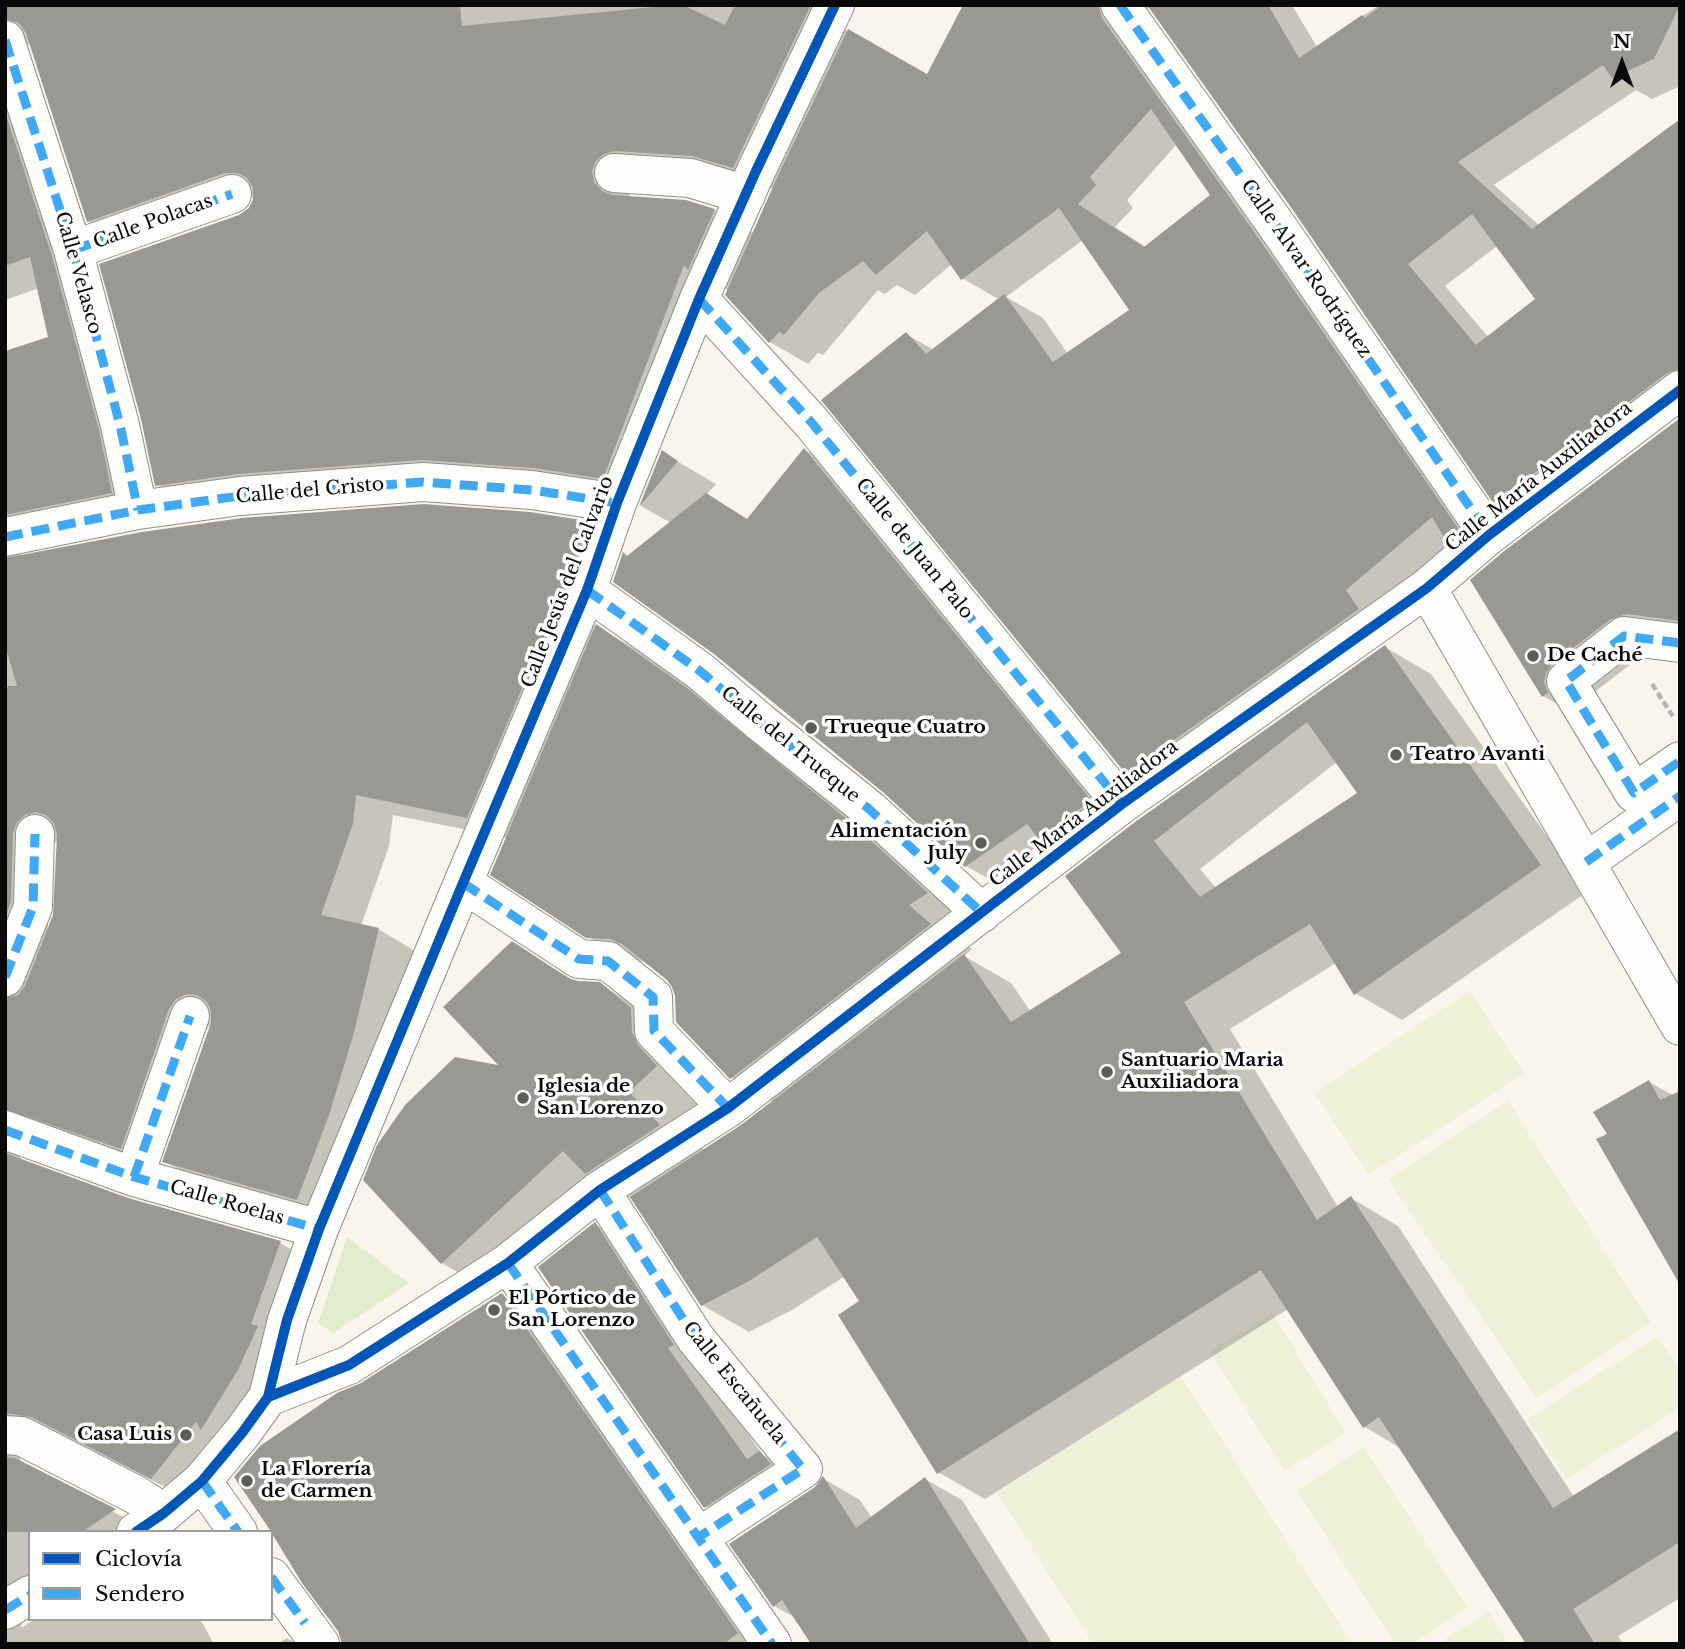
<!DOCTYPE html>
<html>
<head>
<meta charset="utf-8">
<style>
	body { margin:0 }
	#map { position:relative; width:1685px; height:1649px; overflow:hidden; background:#f9f5ec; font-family:"Libre Baskerville",serif }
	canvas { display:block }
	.frame { position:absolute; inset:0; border:7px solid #090909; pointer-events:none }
	.legend { position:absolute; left:28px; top:1530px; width:245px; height:91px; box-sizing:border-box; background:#fff; border:2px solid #9d9d9d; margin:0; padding:9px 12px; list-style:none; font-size:21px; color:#090909 }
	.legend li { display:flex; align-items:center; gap:14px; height:35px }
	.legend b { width:35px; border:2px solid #9d9d9d }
	.north { position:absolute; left:1587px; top:28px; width:70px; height:70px; -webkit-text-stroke:5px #fff; paint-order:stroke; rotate:0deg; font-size:19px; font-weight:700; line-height:28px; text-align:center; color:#090909 }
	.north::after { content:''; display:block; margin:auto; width:24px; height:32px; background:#090909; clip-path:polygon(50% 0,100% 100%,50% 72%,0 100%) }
</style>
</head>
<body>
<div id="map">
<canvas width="1685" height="1649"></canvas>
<div class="frame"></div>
<ul class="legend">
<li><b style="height:9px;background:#0057b8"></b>Ciclovía</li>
<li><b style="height:9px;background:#3fa9f5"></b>Sendero</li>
</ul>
<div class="north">N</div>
</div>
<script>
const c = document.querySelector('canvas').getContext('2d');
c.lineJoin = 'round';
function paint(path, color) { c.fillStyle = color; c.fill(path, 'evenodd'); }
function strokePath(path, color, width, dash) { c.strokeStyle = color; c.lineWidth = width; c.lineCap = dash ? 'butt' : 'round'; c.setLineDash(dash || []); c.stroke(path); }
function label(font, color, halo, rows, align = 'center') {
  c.font = font + ' "Libre Baskerville",serif'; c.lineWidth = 7; c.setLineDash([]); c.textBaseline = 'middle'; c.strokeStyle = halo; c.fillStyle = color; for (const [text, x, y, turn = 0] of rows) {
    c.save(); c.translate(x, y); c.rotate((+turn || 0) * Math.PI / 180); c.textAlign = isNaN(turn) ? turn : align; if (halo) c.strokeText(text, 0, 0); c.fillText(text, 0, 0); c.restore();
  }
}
paint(new Path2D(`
	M347 1237 409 1283 333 1333 318 1323Z`), '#e3eccd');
paint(new Path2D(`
	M1470 991 1524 1073 1369 1175 1315 1093Z
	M1508 1101 1651 1323 1536 1398 1388 1179Z
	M1272 1313 1346 1433 1284 1471 1210 1351Z
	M1657 1337 1680 1371V1408L1567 1479 1527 1419Z
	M1181 1376 1352 1644H1093L997 1493Z
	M1364 1447 1468 1608 1411 1644H1395L1297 1491Z
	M1488 1611 1509 1644H1438Z`), '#ecf1d7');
paint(new Path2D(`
	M5 5H854L844 29 927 77 1017 5H1292L1317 47 1379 5H1680V86L1652 99 1636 90 1494 185 1540 226 1680 138V387L1534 524 1495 502 1296 212 1150 7 1138 17 1297 262 1497 554 1487 563 1460 547 1166 795 1127 773 906 334 934 350 1000 300 962 278 952 264 915 295 897 285 885 294 878 290 823 355 818 353 808 364 770 342 729 291 721 286 640 499 572 489 194 506 157 484 240 216 249 210 257 196 125 242 88 221 31 43 25 47 148 514 21 552V558L587 522 624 544 594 625 639 651 729 715 969 918 950 931 972 949 964 956 1011 983 1031 1012 1123 954 1067 876 1385 647 1431 674 1587 892 1402 1020 1355 993 1336 963 1230 1029 1338 1207 1351 1198 1398 1226 1574 1497 1680 1431V1598L1618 1636 1623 1644H1528L1402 1449 1365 1427 1288 1309 985 1499 938 1472 861 1302 845 1276 792 1310 749 1332 702 1305 635 1201 608 1185 492 1292 442 1263 503 1068 512 943 578 983 599 984 650 1014 706 1096 678 1122 705 1151 774 1102 731 1077 677 996 674 986 648 962 631 961 587 936 508 838 393 815 389 846 361 926 378 929 415 951 334 1220 201 1183 164 1161 212 1023 206 1030 158 1169 21 1143 20 1157 23 1162 128 1200 280 1243 317 1264 288 1345 189 1499 62 1435 45 1434 20 1456 21 1463 152 1532H30V1613L22 1621 21 1628 35 1619H200L214 1644H5V352L50 338 39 288 5 300ZM1177 144 1212 195 1146 247 1115 227 1133 208 1127 200ZM730 177 774 189 754 233 715 210 686 201 630 198 629 193ZM1083 240 1131 310 1068 354 1043 318 1006 297ZM1497 246 1537 299 1488 337 1445 286ZM1337 762 1360 794 1216 888 1200 869ZM59 839 57 908 48 930 50 855 54 843Z
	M1680 420V640L1657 644 1597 690 1591 699 1588 722 1543 696 1473 580Z
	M805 450 836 469 1122 819 998 884 966 866 885 792 715 653 628 557 671 523 641 506 663 453 716 484 706 495 748 520Z
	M1649 1082 1680 1099 1609 1135Z
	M595 1224 629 1244 700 1368 763 1455 794 1473 739 1526 705 1506Z
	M502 1295 539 1316 766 1644H343L362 1385Z
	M824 1479 860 1500 872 1518 925 1479 962 1500 1053 1644H813L796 1618 774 1606 816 1489Z
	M287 1638 297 1644H277Z`), '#0003');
paint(new Path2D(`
	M5 5H460L462 26 673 5H683L725 25 735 5H806L810 7 733 168 692 156 615 151 604 154 596 161 592 171 594 182 602 191 613 195 686 200 715 209 688 270 684 265 603 479 534 468 421 460 238 474 155 486 141 419 99 264 239 215 249 208 253 199V187L246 177 237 173H225L87 222 26 33 19 23 5 19Z
	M963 5H1098L1102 18 1259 239 1460 531 1447 542 1432 517 1346 590 1359 609 1126 774 821 400 906 332 926 354 1004 294 1053 362 1129 310 1059 208 961 280 927 231 876 275 863 261 819 293 784 335 779 332 769 343 725 295 776 180 848 29 927 74ZM1151 109 1210 195 1144 247 1078 204 1096 185 1090 177Z
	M1147 5H1268L1299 58 1362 15 1365 18 1382 5H1680L1654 59 1612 78 1603 65 1458 162 1532 229 1680 119V369L1667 373 1494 504 1295 213ZM1472 214 1535 299 1476 345 1408 264Z
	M5 112 52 256 99 430 112 493 5 515V351L48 337 30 257 5 266Z
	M1680 418V621L1627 614 1611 619 1552 664 1546 673 1544 682 1548 693 1542 697 1470 580 1503 552Z
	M804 448 1091 800 1039 840 1027 824 965 867 884 793 714 654 613 582 623 552 627 556 706 493 747 519Z
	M662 450 678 461 639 507Z
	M423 504 530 512 588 521 567 582 467 818 356 795 353 824 321 915 379 928 353 1036 329 1115 297 1200 162 1162 211 1023V1011L207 1002 197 995 187 994 176 999 169 1009 121 1149 5 1109V998L18 995 25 986 53 915 57 835 54 823 46 815 36 812 25 815 17 822 13 833 11 902 5 917V686H17L5 645V558L142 532 242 518Z
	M596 624 687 688 855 826 928 893 909 905 931 924 730 1079 676 1022 675 996 672 987 667 980 622 944 610 939 586 938 490 875Z
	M1385 645 1541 865 1354 995 1310 924 1184 1002 1317 1220 1351 1196 1553 1508 1680 1429V1542L1573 1609 1595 1644H1526L1379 1417 1363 1428 1261 1270 937 1474 838 1315 859 1301 817 1237 749 1281 701 1306 630 1197 741 1125 964 954 1011 1022 1121 953 1065 876 1135 822ZM1307 722 1357 793 1200 897 1154 841Z
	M512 941 568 978 578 981 600 982 631 1008 632 1032 638 1045 657 1066 629 1092 660 1125 585 1174 563 1151 441 1264 363 1180 377 1145 405 1105 455 1057 498 1065 443 1007Z
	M1649 1080 1660 1100 1680 1091V1285L1596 1139 1607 1134 1593 1112Z
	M5 1153 128 1198 281 1241 251 1324 258 1326 239 1368 201 1430 196 1422 151 1479 31 1417 5 1413Z
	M595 1222 674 1345 668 1348 747 1459 760 1451 771 1464 704 1508 538 1267Z
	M502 1293 738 1633 724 1644H342L338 1631 302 1583 268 1527 234 1477 260 1446 337 1393 361 1383Z
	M5 1457 15 1458 116 1509 82 1532H5Z
	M823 1476 856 1528 925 1477 1030 1644H811L782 1600 773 1607 729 1544 815 1487Z`), '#9a9893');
const street = new Path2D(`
	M1120 5 1277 226 1489 535
	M5 40 73 250 120 425 138 510
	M614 173 690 178 746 195
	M73 250 232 194
	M699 299 812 423 1122 804
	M5 537 138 510 240 496 423 482 532 490 617 503
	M1427 588 1680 1026
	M587 590 700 671 760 722 869 809 982 913
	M1680 643 1624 636 1566 681 1634 793 1680 761
	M1586 862 1680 796
	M463 883 579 959 608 961 653 997 654 1031 728 1108
	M5 977 33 907 35 834
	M5 1130 134 1177 319 1229
	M134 1177 190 1016
	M600 1190 696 1339 803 1469 699 1537
	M508 1263 772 1644
	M268 1397 349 1365 508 1263 600 1190 728 1108 1122 804 1427 588 1489 535 1680 390
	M5 1435 21 1436 136 1495 164 1513
	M202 1481 238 1532
	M136 1532 164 1513 202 1481 242 1433 268 1397 287 1320 319 1229 463 883 587 590 617 503 699 299 756 171 835 5
	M271 1577 320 1644
	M5 1610 30 1595`);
strokePath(street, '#918f8b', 40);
strokePath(new Path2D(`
	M1652 684 1674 718`), '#b6b5b4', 4.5, [7, 3.5]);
strokePath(street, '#fefefc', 38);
strokePath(new Path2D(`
	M1120 5 1277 226 1489 535
	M5 40 73 250 120 425 138 510
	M73 250 232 194
	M699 299 812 423 1122 804
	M5 537 138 510 240 496 423 482 532 490 617 503
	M587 590 700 671 760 722 869 809 982 913
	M1680 643 1624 636 1566 681 1634 793 1680 761
	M1586 862 1680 796
	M463 883 579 959 608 961 653 997 654 1031 728 1108
	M5 977 33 907 35 834
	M5 1130 134 1177 319 1229
	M134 1177 190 1016
	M600 1190 696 1339 803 1469 699 1537
	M508 1263 772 1644
	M202 1481 238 1532
	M271 1577 305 1623
	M5 1610 30 1595`), '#3fa9f5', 9, [18, 9]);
strokePath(new Path2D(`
	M268 1397 349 1365 508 1263 600 1190 728 1108 1122 804 1427 588 1489 535 1680 390
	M136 1532 164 1513 202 1481 242 1433 268 1397 287 1320 319 1229 463 883 587 590 617 503 699 299 756 171 835 5`), '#0057b8', 10);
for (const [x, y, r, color] of [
	[1533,656,7,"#5d5c58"],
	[811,728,7,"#5d5c58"],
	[1396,755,7,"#5d5c58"],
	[981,843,7,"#5d5c58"],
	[1107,1072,7,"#5d5c58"],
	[523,1098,7,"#5d5c58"],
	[494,1310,7,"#5d5c58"],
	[186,1435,7,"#5d5c58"],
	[247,1481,7,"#5d5c58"]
]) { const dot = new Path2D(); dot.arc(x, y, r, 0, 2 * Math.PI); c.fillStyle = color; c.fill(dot); strokePath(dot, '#fff', 2.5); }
label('19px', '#090909', '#fff', [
	["Calle Polacas",153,222,-20],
	["Calle Alvar Rodríguez",1306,269,55],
	["Calle Velasco",78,273,74],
	["Calle María Auxiliadora",1539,477,-38],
	["Calle del Cristo",310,491,-5],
	["Calle de Juan Palo",914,549,51],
	["Calle Jesús del Calvario",568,582,-69],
	["Calle del Trueque",790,745,39],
	["Calle María Auxiliadora",1084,814,-37],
	["Calle Roelas",227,1203,16],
	["Calle Escañuela",734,1383,51]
]);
label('bold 19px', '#090909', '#fff', [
	["De Caché",1547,656],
	["Trueque Cuatro",825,728],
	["Teatro Avanti",1410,755],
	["Alimentación",967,832,"right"],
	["July",967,854,"right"],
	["Santuario Maria",1121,1061],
	["Auxiliadora",1121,1083],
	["Iglesia de",537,1087],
	["San Lorenzo",537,1109],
	["El Pórtico de",508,1299],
	["San Lorenzo",508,1321],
	["Casa Luis",172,1435,"right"],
	["La Florería",261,1470],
	["de Carmen",261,1492]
], 'left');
</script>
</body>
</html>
